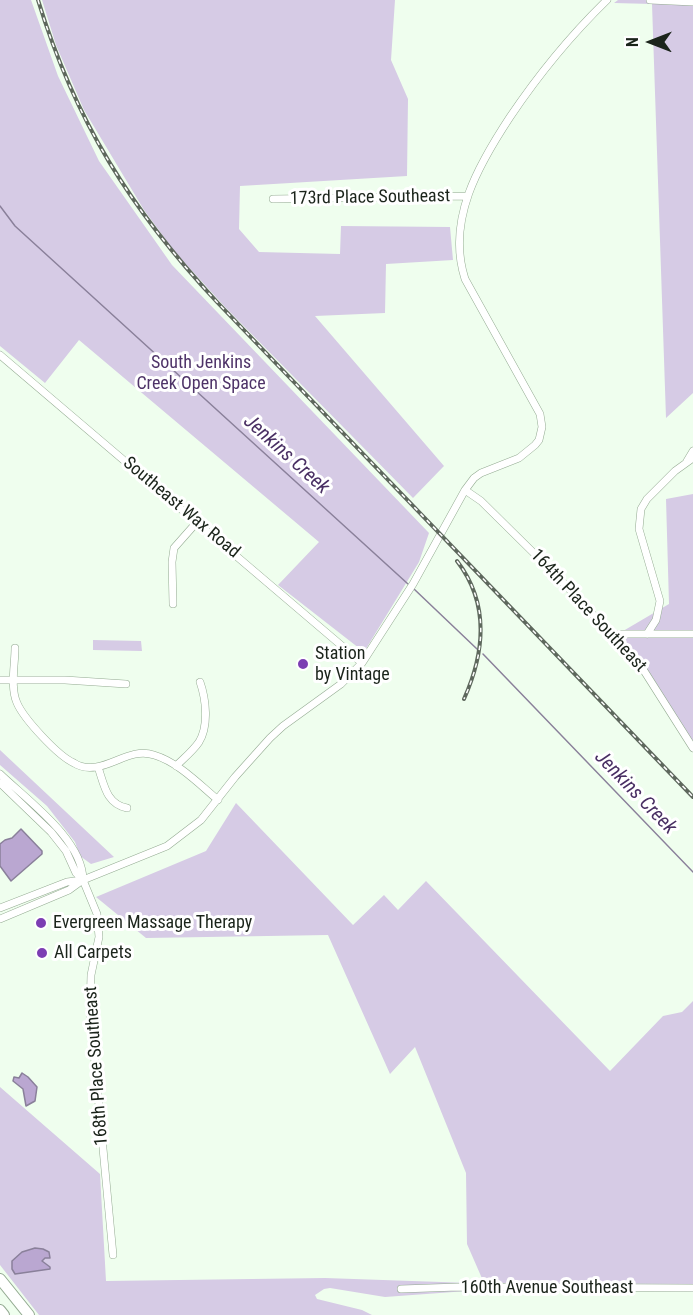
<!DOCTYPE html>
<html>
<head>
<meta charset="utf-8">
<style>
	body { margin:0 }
	#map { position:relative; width:693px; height:1315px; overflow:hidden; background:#effeee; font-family:"Roboto Condensed",sans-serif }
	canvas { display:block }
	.north { position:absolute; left:621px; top:12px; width:60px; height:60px; -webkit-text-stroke:4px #fff; paint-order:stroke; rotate:270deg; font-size:16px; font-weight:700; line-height:24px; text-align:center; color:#1b241b }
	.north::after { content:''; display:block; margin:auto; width:21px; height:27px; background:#1b241b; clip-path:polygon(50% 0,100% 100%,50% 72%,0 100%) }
</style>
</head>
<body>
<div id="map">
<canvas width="693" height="1315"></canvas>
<div class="north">N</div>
</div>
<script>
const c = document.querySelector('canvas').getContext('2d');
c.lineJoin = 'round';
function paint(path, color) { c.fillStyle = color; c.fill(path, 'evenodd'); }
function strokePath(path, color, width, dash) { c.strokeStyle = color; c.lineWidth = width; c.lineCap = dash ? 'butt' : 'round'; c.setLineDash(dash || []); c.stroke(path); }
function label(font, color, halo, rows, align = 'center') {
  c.font = font + ' "Roboto Condensed",sans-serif'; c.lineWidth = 6; c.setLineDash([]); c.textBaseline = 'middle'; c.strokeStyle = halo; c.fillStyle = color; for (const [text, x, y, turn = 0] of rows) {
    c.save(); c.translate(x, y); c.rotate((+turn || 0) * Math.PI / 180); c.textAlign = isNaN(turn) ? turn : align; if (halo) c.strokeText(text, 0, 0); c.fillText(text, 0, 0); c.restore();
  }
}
paint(new Path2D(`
	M0 0H31L58 76 99 161 172 265 429 533 419 562 364 652 278 585 319 542 79 340 45 383 0 346Z
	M42 0H395L391 60 408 99 407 176 240 186 239 229 259 252 340 254 341 226 450 227 453 260 386 264 385 313 315 316 444 466 413 498 225 307 174 251 144 210 84 110 56 45Z
	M618 0H693V393L666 418 652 4 614 3Z
	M693 494V748L618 634 669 604 666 499Z
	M93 640 141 641 142 651 93 650Z
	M0 750 114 857 91 864 80 856 75 842 47 806 0 765Z
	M236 803 353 925 384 895 398 910 426 881 610 1071 663 1016 682 1012 693 1001V1284L484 1283 467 1244 466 1173 415 1047 390 1074 328 935 146 938 96 897 206 851Z
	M0 1087 100 1174 106 1281 325 1278 470 1283V1289L467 1291 385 1297 330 1288 324 1289 315 1295 317 1299 362 1310 372 1315H39L0 1265Z`), '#d6cbe5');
const water = new Path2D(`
	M21 829 42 851V854L11 881 0 866V844L5 840 12 838Z
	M22 1073 28 1077 37 1087 35 1101 26 1106 23 1089 13 1081 14 1077 19 1078Z
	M35 1248 43 1249 49 1252 50 1258H45L42 1261 50 1267V1269L15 1274 12 1269V1261L22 1252Z`);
paint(water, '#baa7d1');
strokePath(water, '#8a809a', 1.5);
strokePath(new Path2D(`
	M0 206 15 226 408 584
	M414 589 477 649
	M483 654 693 872`), '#8a809a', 1.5);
const minor = new Path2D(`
	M650 0 693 2
	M273 199 467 196
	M0 355 362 663
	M687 461 693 451
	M465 490 481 501 557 576 641 666 693 748
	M173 604 172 562 174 548 197 522
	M613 634H693
	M647 634 656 620 660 601 639 529 641 509 647 499 675 471 693 458
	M15 648C15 665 10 687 17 703 24 719 58 756 74 763 80 767 89 768 96 767 116 764 133 748 154 755 178 762 200 785 218 800
	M0 680H65L126 684
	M176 766C183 759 193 751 199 742 209 726 206 699 200 682
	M98 767C104 784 106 804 127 808
	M0 774C27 800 83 840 83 880
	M0 783 51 832 66 851 76 873 83 880 97 914 99 937 91 975 90 1010 113 1255
	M0 908 67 882 83 880 167 846 201 820 235 777 270 738 283 726 341 684 362 663 413 584 465 490 474 478 481 473 519 458 535 445 539 440 542 427 540 414 465 279C446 220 479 164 510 117 539 74 570 36 607 0
	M0 919 69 890 80 882
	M401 1289 458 1287 693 1288`);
const highway = new Path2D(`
	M0 1279 29 1315
	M0 1310 4 1315`);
strokePath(minor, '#93aa91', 8);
strokePath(highway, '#93aa91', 12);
strokePath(minor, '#fff', 7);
strokePath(highway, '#fff', 10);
const rail = new Path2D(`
	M38 0C75 121 131 210 217 302L693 797
	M457 561C490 604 485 652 464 699`);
strokePath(rail, '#5e685d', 4);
strokePath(rail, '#fff', 1.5, [4.5]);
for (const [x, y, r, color] of [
	[303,664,6,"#7c3eb3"],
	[41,923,6,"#7c3eb3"],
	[42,953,6,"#7c3eb3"]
]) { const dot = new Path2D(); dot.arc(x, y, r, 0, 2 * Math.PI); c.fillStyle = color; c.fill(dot); strokePath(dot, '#fff', 2); }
label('18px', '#1b241b', '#fff', [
	["173rd Place Southeast",370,198,-1],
	["Southeast Wax Road",181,508,40],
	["164th Place Southeast",588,611,47],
	["168th Place Southeast",97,1066,-94],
	["160th Avenue Southeast",547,1288]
]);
label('18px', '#4e3368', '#fff', [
	["South Jenkins",201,363],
	["Creek Open Space",201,384]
]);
label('18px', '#1b241b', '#fff', [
	["Station",315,654],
	["by Vintage",315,675],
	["Evergreen Massage Therapy",53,923],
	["All Carpets",54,953]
], 'left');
label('italic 20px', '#492f63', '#fff', [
	["Jenkins Creek",286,455,42],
	["Jenkins Creek",635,793,46]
]);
</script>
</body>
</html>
